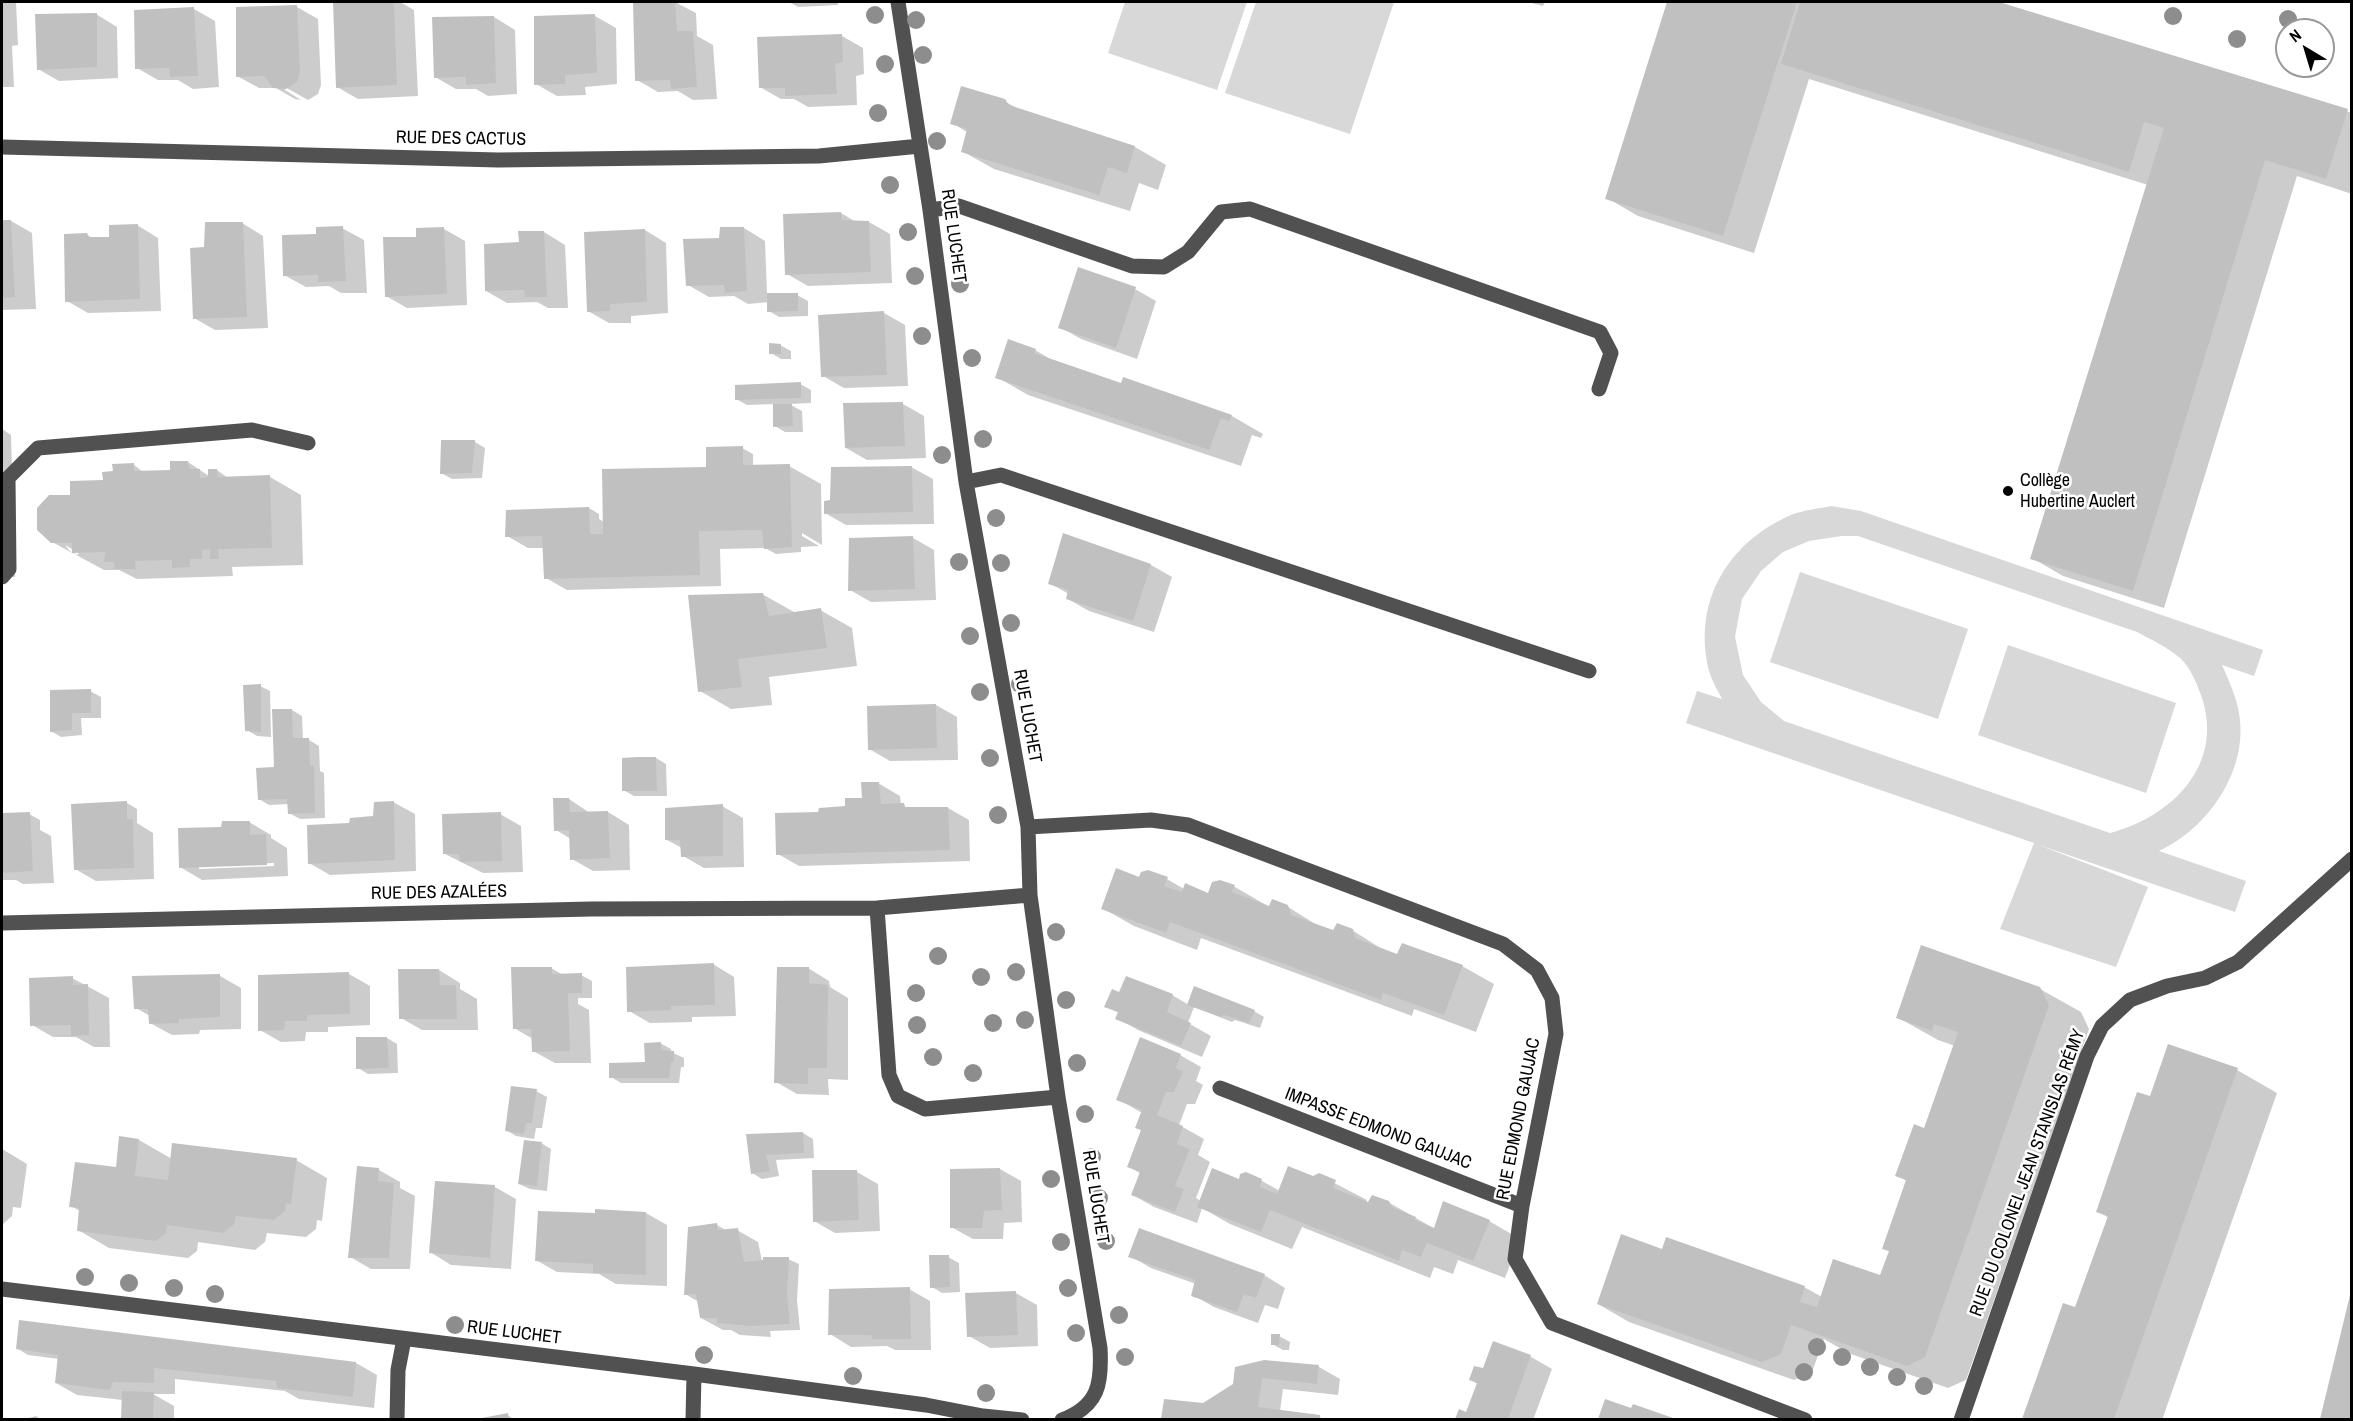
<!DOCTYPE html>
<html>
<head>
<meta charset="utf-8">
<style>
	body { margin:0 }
	#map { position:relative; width:2353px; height:1421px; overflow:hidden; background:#fff; font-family:"Archivo Narrow",sans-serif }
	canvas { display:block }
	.frame { position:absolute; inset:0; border:3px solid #000; pointer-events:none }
	.north { position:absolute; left:2275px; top:18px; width:60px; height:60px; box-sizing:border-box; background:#fff; border:2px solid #999; border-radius:50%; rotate:322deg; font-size:16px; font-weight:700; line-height:24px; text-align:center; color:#000 }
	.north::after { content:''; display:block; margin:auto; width:21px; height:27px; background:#000; clip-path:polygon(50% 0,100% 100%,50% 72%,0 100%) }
</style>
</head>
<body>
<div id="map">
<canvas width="2353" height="1421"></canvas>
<div class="frame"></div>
<div class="north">N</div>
</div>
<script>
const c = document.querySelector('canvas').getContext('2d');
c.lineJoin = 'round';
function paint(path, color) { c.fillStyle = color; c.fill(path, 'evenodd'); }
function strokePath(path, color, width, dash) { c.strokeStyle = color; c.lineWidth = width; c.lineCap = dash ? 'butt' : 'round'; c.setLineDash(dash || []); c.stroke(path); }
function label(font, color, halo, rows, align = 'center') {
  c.font = font + ' "Archivo Narrow",sans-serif'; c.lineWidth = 5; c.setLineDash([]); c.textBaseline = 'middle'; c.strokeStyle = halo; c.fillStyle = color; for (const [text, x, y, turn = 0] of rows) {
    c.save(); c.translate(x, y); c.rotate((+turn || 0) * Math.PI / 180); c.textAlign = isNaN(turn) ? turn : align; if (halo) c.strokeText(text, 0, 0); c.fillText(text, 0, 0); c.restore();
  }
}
paint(new Path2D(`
	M1125 2H1247L1217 90 1108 53Z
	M1256 2H1394L1350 134 1225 93Z
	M1831 506 1861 511 2263 650 2254 676 2222 665C2229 681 2236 696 2239 713 2249 769 2209 828 2159 851L2246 881 2235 912 2036 844 2148 887 2116 967 2000 929 2034 843 1686 723 1697 691 1722 699C1718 691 1713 683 1710 674 1691 605 1726 543 1791 515 1803 510 1818 509 1831 506ZM1842 536H1858L2137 632C2152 640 2167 647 2180 658 2191 668 2197 684 2202 698 2224 766 2171 817 2110 833L1784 721 1761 702 1743 675 1735 637 1742 599 1761 571 1783 552 1809 541Z
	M1800 572 1968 629 1938 719 1770 662Z
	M2008 645 2176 703 2146 793 1978 735Z`), '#d8d8d8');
paint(new Path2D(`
	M2 2H16L18 45 12 46 14 87H2Z
	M334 2H400L414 10 418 96 358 99 337 87Z
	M634 2H675L696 13 697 36 713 45 717 99 693 100 678 91 658 92 637 80Z
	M789 2H838V5L798 7Z
	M1528 2H1545L1543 6Z
	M1669 2H1994L2352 113V194L2297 176 2164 608 2063 576 2032 558 2148 185 1809 79 1754 253 1638 216 1607 198Z
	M297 7 318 19 321 85 318 94 308 100 285 87V90L301 100 295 99 276 88H259L237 76Z
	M194 9 215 21 219 87 193 89 178 80H158L137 68Z
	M96 14 117 27 118 78 59 81 38 69Z
	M595 16 616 28 617 84 585 87 586 95 557 96 536 84Z
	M494 17 515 30 517 94 488 96 476 89H456L435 77Z
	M842 36 863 48 864 74 856 76 857 105 808 107 794 99H781L760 87Z
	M1004 101 1022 111 1135 147 1166 165 1158 190 1139 183 1130 211 994 169 962 151 967 132 952 123Z
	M841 213 856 222H869L890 234 892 283 808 286 787 274Z
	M2 221H11L32 233 36 309 2 310Z
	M242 223 263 236 268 328 215 330 194 318 206 248Z
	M137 225 158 238 161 311 88 313 67 301 87 235 94 239H111Z
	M342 228 364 240 367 293H341L329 286 306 287 284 275 318 235Z
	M744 228 765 241 767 294 797 295 808 301V316L779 317 769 311V302L748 304 734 296 709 297 688 285 721 239Z
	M444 229 465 241 467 305 407 308 386 296 418 238Z
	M645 230 666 243 668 313 631 316V323H609L588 311Z
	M544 232 565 245 568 308H548L537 302 507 303 486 291 520 244Z
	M1135 289 1156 301 1137 359 1081 339 1060 327Z
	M884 313 905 325 908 386 844 388 823 376Z
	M780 345 791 351V359H781L771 353Z
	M1035 350 1057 363 1122 385 1124 379 1232 416 1263 434 1261 438 1252 435 1241 466 1028 395 997 377Z
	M800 384 811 390V403L789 404 802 411 803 432H785L775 426V404L747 405 736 399Z
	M903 404 924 416 926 458 867 460 846 448Z
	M2 429 11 435 15 577H2Z
	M442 442H475L485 448 482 478 452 479 441 473Z
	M742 448 753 454V467L789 466 821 484 822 545 802 533V536L819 546 801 547V552L776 554 765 548 720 549 721 586 567 590 546 578 544 548H528L507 536 589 508 599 514V519L604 522Z
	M188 462 209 476 217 470 228 478 270 477 301 495 303 565 232 567 233 576 137 579 119 570H104L52 542 72 496 104 481 133 464 143 472 171 471ZM65 545 79 553 77 555 70 551Z
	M911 467 933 479 934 524 846 525 825 513Z
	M1064 535 1151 565 1172 577 1154 632 1089 611 1068 599 1069 594 1049 583Z
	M913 538 934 550 936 600 871 602 850 590Z
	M762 594 794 612 820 610 852 628 857 666 769 677 772 705 731 709 700 691Z
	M260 686 270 691 271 737 257 736 247 730Z
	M90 691 101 697V718H81L82 735 61 737 51 731Z
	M936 705 957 717 958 760 890 761 869 749Z
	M292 710 302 716 303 740H309L319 746 320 771 324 773 325 818 300 819 289 813V804L269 805 259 799 276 769Z
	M656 758 666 764 667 796H634L623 790Z
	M878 783 900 796 901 805 910 809 948 808 969 820 970 861 799 866 778 854 847 808 863 799Z
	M569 799 590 813 608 812 629 825 630 870 593 871 572 859 571 839 556 830Z
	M393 802 415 814 416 871 330 875 309 863 350 824 374 818Z
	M127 803 137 809V823L153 833 154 879 96 881 75 869Z
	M722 806 743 818 744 867 704 868 683 856 682 848 667 840Z
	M2 814H29L40 820V830L51 836 54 883 23 884 16 880H2Z
	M500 814 521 826 523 872 483 873 445 854Z
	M249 822 271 835V838L287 848 288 876 202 880 180 867 222 828ZM274 863V866L199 869V866Z
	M1140 879H1167L1184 889 1209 895 1220 881 1235 887 1266 905 1265 906 1288 907 1320 927 1334 932 1352 930 1385 951 1397 956 1402 945 1462 966 1494 984 1476 1032 1414 1009 1412 1016 1201 938 1197 950 1134 926 1102 908Z
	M713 964 734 977 736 1016 692 1017V1022L650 1023 629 1011Z
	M551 968 563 975H581L592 981V998H578V1004L589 1010 591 1063H555L533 1051V1039L514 1028Z
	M808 968 829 981 830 987 848 998V1080L828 1079 829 1095 797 1094 776 1082Z
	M439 970 460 983V989L477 999 478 1030H422L401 1018Z
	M349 974 370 986V1025L328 1027V1032H306L305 1041 281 1042 260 1030Z
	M220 976 241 988V1029L200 1030 199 1034 172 1035 150 1023V1016L136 1008Z
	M72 978 109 998 110 1047H94L76 1037H53L32 1025Z
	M2040 989 2081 1012 2089 1029 1966 1380 1948 1388 1848 1353 1824 1339 1812 1372 1794 1380 1629 1322 1598 1304 1663 1251 1804 1287 1822 1297 1881 1277 1890 1252 1884 1248 1907 1181 1897 1175 1925 1130 1955 1046 1938 1040 1897 1017Z
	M1120 994 1172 995 1189 1005 1254 1011 1264 1017 1260 1028 1235 1020 1232 1022 1194 1007 1188 1023 1211 1036 1202 1057 1138 1030 1117 1018 1119 1013 1106 1006Z
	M387 1038 397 1044 398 1073 368 1074 358 1068Z
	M660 1043 671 1049V1052L684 1058V1067H681L679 1083H621L611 1077 646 1064Z
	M1180 1055 1201 1067 1196 1081 1203 1085 1195 1104H1187L1179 1125 1204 1139 1198 1155 1210 1162 1196 1198 1201 1201 1240 1181H1262L1280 1191 1319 1175 1367 1200 1365 1203 1388 1202 1435 1229 1489 1221 1520 1239 1505 1278 1458 1260 1453 1274 1434 1267 1430 1278 1302 1227 1292 1249 1230 1224 1202 1208 1197 1223 1154 1207 1133 1195 1141 1174 1129 1166 1143 1130 1142 1113 1118 1099Z
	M2237 1070 2277 1093 2162 1420H2024L2064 1305 2076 1309 2109 1218 2097 1211 2151 1098Z
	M536 1091 547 1097 542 1128H536L534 1139 516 1136 506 1130Z
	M803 1133 813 1139 814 1158 776 1160 779 1176 762 1179 752 1173 748 1135Z
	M120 1138 139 1140 172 1159 296 1160 327 1178 322 1221 317 1220 316 1229 306 1237 267 1233 265 1242 255 1250 198 1242 197 1251 188 1258 109 1248 78 1230 80 1211 71 1206 117 1169Z
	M541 1143 551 1149 547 1191 530 1189 519 1184Z
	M2 1149 27 1164 21 1208 13 1207 12 1216 3 1224 2 1223Z
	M358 1167 379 1170 400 1182V1188L415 1196 410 1269H371L350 1257Z
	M1000 1169 1021 1181 1022 1222 1004 1223 1003 1239H973L951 1227Z
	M857 1172 878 1184 880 1231 835 1233 814 1221Z
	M495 1187 516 1199 511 1269 451 1265 430 1252Z
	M646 1213 667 1225V1286L616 1284 599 1274 557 1272 536 1260 596 1215Z
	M717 1225 727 1231 737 1230 758 1242 762 1261 788 1259 799 1264 797 1300 800 1330 770 1331 771 1337 740 1335 731 1330H723L701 1318 699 1302 685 1294Z
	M1130 1256 1264 1275 1285 1288 1278 1309 1265 1305 1258 1323 1214 1307 1193 1295 1196 1284 1151 1268Z
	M948 1257 959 1263 960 1292 942 1293 932 1287Z
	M909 1289 930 1301 931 1350H895L887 1346 851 1347 830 1334Z
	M1016 1293 1037 1305 1038 1346 990 1348 969 1336Z
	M2352 1294V1420H2321Z
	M62 1328 356 1363 377 1375 374 1408 299 1399 285 1391 175 1379V1394H153L174 1406V1420H123V1400L77 1395 56 1383 59 1359 28 1355 18 1349Z
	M1279 1336 1290 1342 1289 1350H1283L1272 1344Z
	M1494 1343 1531 1357 1552 1369 1533 1420H1456L1460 1411 1467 1414 1478 1384 1471 1380 1484 1370Z
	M1264 1362 1319 1367 1340 1379 1338 1395 1283 1389 1280 1411 1320 1417 1324 1420H1163L1165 1401 1204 1405 1234 1385Z
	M1606 1401 1632 1409 1633 1406 1673 1420H1599Z
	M507 1415 515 1420H484Z
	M36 1416 42 1420H21Z`), '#0003');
paint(new Path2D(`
	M333 2H394L397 85 336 88Z
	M633 2H675L677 31H693L697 87 671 89 670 80 635 81Z
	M1667 2H1797L1723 236 1605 199Z
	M1800 2H1999L2348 109 2326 179 2265 160 2133 591 2030 559 2164 128 2144 122 2129 172 1781 64Z
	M297 5 300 73 297 82 286 89 273 88 264 76 236 77V7Z
	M194 7 198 76 170 77 169 68 135 69 134 10Z
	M97 13V67L37 70 35 14Z
	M595 14 597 73 565 75V84L534 85V16Z
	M494 16 496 83 466 85V77L434 78 432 17Z
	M842 34 843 62 835 64 837 94 785 96V88H759L757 37Z
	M961 86 1005 99 1009 105 1135 146 1127 173 1108 167 1099 195 961 152 967 129 950 124Z
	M841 212 842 220 869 221 871 272 785 275 783 214Z
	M2 220H11L15 297 2 298Z
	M205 222H243L247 317 193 319 190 248 204 247Z
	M138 224 140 299 65 302 64 234 87 233 89 237H109V225Z
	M343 226 346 281 318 282V275L283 276 282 235 316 234V227Z
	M444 227 447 294 385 297 383 237H416V228Z
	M720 227H744L747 291 725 293 724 285 686 286 683 239 719 238Z
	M645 229 647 302 610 304V311L587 312 584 232Z
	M518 231H544L547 297H525L524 290 485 291 484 244 519 242Z
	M1078 267 1136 287 1116 348 1058 328Z
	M767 293H798V311L767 312Z
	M884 311 887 375 821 377 818 315Z
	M1008 339 1036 349 1034 353 1121 383 1123 377 1232 415 1229 421 1221 418 1209 450 995 378Z
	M769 343 781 344V354H769Z
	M801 382V398L735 400V385Z
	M903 402 905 446 845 448 843 403Z
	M773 404H792L793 426 773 427Z
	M441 440H475L472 473 440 474Z
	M743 446V465L790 464 792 547 764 549 762 530 699 531 700 575 544 579 542 536 505 537 506 510 589 507 590 534H603L602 469 706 467V447Z
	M170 461H188L189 469H200V478L208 477V469H217L218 477 270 475 272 548 218 549 219 559H210V549L202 550V559H190V567L172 568V560L135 561 136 569H115L114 562H104L105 552 72 553V543H51L37 530V508L49 495H70V481L103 480 102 472 113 471 112 464 134 463V471L170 470Z
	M912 466 913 512 824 514V501L830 500 831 467Z
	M1063 533 1151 564 1133 621 1066 599 1068 590 1048 584Z
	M913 536 915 589 848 591 849 538Z
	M763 593 769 616 821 608 827 648 738 659 742 687 698 692 688 595Z
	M261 684V732L245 731 243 685Z
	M91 689V713H72V730L50 732V690Z
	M936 704 937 748 868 750 867 706Z
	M272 709H292L293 738H309L310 766H314L315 813 288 814 287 799 258 800 256 768 274 767Z
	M637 757H656L657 791H622V758Z
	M861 782H879L881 804 904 803 905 807H948L950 850 776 855 775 813 818 812 819 808 845 806V798H862Z
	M553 798H569L570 812 608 811 610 858 570 860 569 830 554 831Z
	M127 801V819H133L134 868 74 870 71 804Z
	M394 801 395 860 308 864 307 825 349 823 350 818 373 816 374 802Z
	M723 804V856L681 857 680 840H665V808Z
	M30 812 33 871 2 873V813Z
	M501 812 502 861 460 862 459 854H443L442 814Z
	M222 821H250V835L266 834 267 865 179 868 178 828 221 827Z
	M1116 868 1139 877 1141 872 1148 870 1168 877 1164 886 1182 892 1185 883 1208 893 1212 882 1220 880 1235 885 1232 892 1269 906 1272 899 1288 905 1291 915 1333 930 1337 923 1353 929 1355 938 1397 954 1402 943 1463 965 1444 1015 1383 993 1381 1000 1170 922 1166 933 1101 909Z
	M1921 945 2040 987 2049 1005 1925 1357 1907 1366 1791 1325 1781 1354 1762 1362 1597 1304 1621 1234 1662 1249 1666 1237 1805 1286 1800 1302 1817 1307 1833 1259 1880 1275 1889 1251 1882 1249 1906 1180 1895 1176 1914 1124 1924 1128 1958 1032 1934 1024 1932 1031 1896 1018Z
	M714 963 715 1005 671 1006V1010L627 1012 626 967Z
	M511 967H552V974L582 973V993H568L570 1051 532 1052 531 1029H513Z
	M777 967H809V983L828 985 827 1068H808V1084L774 1083Z
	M398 969H439L440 985H456L457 1019H399Z
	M349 972 350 1014 307 1015V1021H285L284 1030 258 1031V975Z
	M220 974V1017L179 1019V1023L149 1024 148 1009H134L132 976Z
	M73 976V985L88 984 89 1035 71 1036V1025L30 1026 29 978Z
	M1126 976 1173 994 1167 1012 1191 1023 1181 1046 1115 1019 1118 1012 1104 1007 1112 989 1119 992Z
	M1194 986 1255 1010 1249 1023 1224 1015 1221 1017 1187 1005Z
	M356 1037H387L389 1068 356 1069Z
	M1140 1037 1181 1054 1176 1068 1183 1072 1174 1092H1166L1157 1115 1183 1126 1177 1144 1190 1149 1175 1186 1184 1189 1175 1212 1131 1195 1140 1172 1127 1167 1141 1130 1135 1128 1142 1110 1116 1100Z
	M661 1042V1050L674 1051V1061L671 1062 669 1078H609V1063L645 1062 644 1043Z
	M2168 1044 2238 1068 2114 1419H2022L2063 1303 2075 1307 2108 1216 2096 1212 2137 1092 2150 1096Z
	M511 1086 537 1089 532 1123H526L524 1134 505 1131Z
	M803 1132 804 1153 766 1155 770 1171 751 1174 746 1134Z
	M119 1136 139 1139 135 1176 168 1180 172 1143 297 1158 291 1204 286 1203 285 1211 274 1220 236 1216 234 1224 223 1233 167 1225 166 1233 156 1241 77 1231 79 1208 69 1207 75 1162 116 1167Z
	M524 1140 542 1142 537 1186 518 1184Z
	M357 1166 379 1168 378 1181 394 1183 389 1258H348Z
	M1288 1166 1313 1176 1319 1173 1336 1180 1333 1188 1368 1202 1372 1195 1389 1201 1392 1207 1416 1217 1415 1220 1434 1228 1443 1201 1490 1220 1473 1261 1427 1243 1421 1257 1402 1250 1399 1261 1270 1210 1261 1232 1197 1207 1212 1168 1239 1179 1240 1174 1246 1172 1262 1179 1260 1187 1277 1194Z
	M1000 1168 1002 1210 984 1211 982 1228H950V1169Z
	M812 1170H857L859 1220 813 1222Z
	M435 1181 495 1185 490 1258 429 1253Z
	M595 1209 646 1212V1275L593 1273V1264L535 1261 538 1211 595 1213Z
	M717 1223 718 1230 738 1228 744 1262 763 1260V1257H789L787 1294 790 1324 750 1326 717 1323V1318H700L696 1294 684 1295 688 1227Z
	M1139 1228 1265 1274 1256 1298 1244 1294 1237 1312 1191 1296 1195 1280 1128 1257Z
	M929 1255H949L950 1287 930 1288Z
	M910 1287 911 1339H872L871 1335H828L829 1289Z
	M1016 1291 1018 1335 967 1337 965 1293Z
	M2351 1291 2352 1419H2320Z
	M19 1320 356 1362 353 1397 277 1388 276 1381 154 1368V1383L113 1382 110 1390 55 1383 58 1355 16 1349Z
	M1271 1334H1280L1279 1345H1271Z
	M1493 1341 1531 1355 1508 1419H1455L1459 1409 1466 1412 1477 1383 1469 1380 1474 1366 1483 1368Z
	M1264 1360 1319 1365 1317 1384 1262 1378 1258 1407 1320 1415V1419H1161L1164 1399 1203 1403 1233 1384 1235 1367Z
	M122 1391 154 1392 153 1419H121Z
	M1605 1399 1631 1408 1633 1404 1676 1419H1598Z
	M508 1413 509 1419H482V1418Z`), '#c0c0c0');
strokePath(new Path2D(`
	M898 2 930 210 966 482 1028 827 1030 895 1058 1097 1100 1348C1102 1383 1099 1406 1062 1420
	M2 147 498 160 819 156 920 146
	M930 210 959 206 1132 266 1164 267 1188 252 1221 212 1250 209 1600 332 1611 353 1599 389
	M966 482 1001 475 1589 671
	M2 577 9 569 8 478 38 448 252 430 308 443
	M1028 827 1151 820 1188 825 1503 944 1537 970 1552 998 1556 1034 1522 1206 1515 1259 1552 1323 1805 1420
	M877 908 889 1075 898 1096 925 1109 1058 1097
	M2 923 591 909 877 908 1030 895
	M1220 1088 1522 1206
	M2 1289 694 1374 926 1405 983 1416 1022 1420
	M397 1420 398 1370 404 1339
	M693 1420 694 1374
	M1961 1420 2087 1056 2102 1026 2130 1000 2167 986 2205 978 2238 962 2352 859`), '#515151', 15);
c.fillStyle = '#8d8d8d';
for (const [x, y] of [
	[875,15],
	[2173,16],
	[2288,19],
	[916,20],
	[2237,39],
	[923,55],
	[885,64],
	[878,113],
	[937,141],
	[890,185],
	[908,232],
	[915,276],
	[960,284],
	[922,336],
	[972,358],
	[983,439],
	[942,455],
	[996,518],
	[959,562],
	[1001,563],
	[1011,623],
	[970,636],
	[1020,684],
	[980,692],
	[990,758],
	[998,815],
	[1056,932],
	[938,956],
	[1016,972],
	[981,977],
	[916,993],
	[1066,1000],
	[1025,1020],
	[993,1023],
	[917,1025],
	[933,1057],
	[1077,1063],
	[973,1073],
	[1085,1114],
	[1092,1157],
	[1051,1179],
	[1099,1198],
	[1106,1241],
	[1061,1242],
	[85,1277],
	[129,1283],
	[174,1288],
	[1068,1288],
	[215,1294],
	[1119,1315],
	[455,1325],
	[1076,1333],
	[1817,1347],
	[704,1355],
	[1125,1357],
	[1842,1357],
	[1870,1367],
	[1804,1372],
	[853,1376],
	[1897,1377],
	[1924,1386],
	[986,1393]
]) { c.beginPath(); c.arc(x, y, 9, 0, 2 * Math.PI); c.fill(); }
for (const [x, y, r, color] of [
	[2008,491,6,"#000"]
]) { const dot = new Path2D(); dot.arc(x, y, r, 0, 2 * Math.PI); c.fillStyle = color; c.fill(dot); strokePath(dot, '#fff', 2); }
label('18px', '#000', '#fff', [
	["RUE DES CACTUS",461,139,1],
	["RUE LUCHET",953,236,82],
	["RUE LUCHET",1027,716,80],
	["RUE DES AZALÉES",439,893,-1],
	["RUE EDMOND GAUJAC",1519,1119,-79],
	["IMPASSE EDMOND GAUJAC",1378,1129,21],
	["RUE DU COLONEL JEAN STANISLAS RÉMY",2028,1173,-70],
	["RUE LUCHET",1095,1197,81],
	["RUE LUCHET",514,1333,7]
]);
label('18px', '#000', '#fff', [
	["Collège",2020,481],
	["Hubertine Auclert",2020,502]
], 'left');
</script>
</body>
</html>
